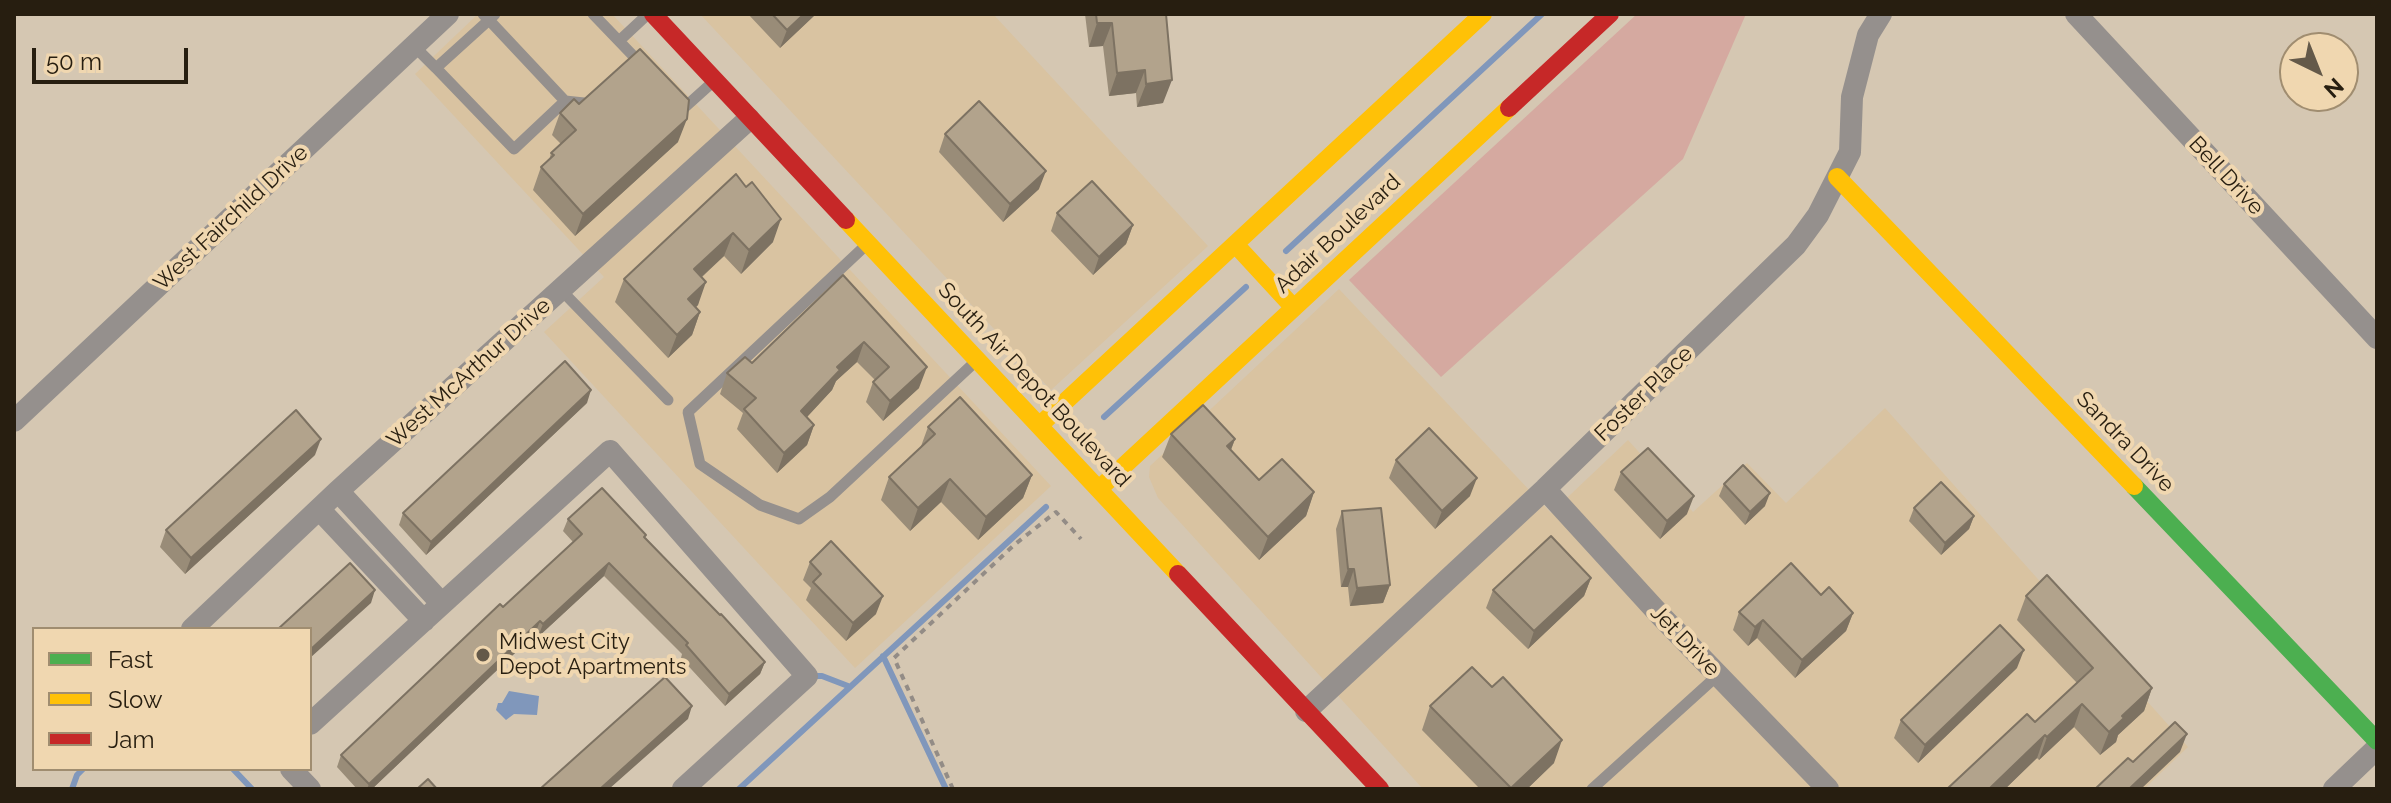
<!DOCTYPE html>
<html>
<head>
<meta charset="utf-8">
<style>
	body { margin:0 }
	#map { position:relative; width:2391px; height:803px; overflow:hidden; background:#d5c7b2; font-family:Raleway,sans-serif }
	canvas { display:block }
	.frame { position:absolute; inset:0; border:16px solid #271e10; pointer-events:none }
	.legend { position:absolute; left:32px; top:627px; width:280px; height:144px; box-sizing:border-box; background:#f0d7b0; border:2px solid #a08d70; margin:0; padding:10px 14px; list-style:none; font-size:24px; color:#271e10 }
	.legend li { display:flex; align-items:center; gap:16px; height:40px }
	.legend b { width:40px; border:2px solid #a08d70 }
	.north { position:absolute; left:2279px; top:32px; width:80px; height:80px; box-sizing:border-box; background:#f0d7b0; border:2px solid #a08d70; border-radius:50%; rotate:137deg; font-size:22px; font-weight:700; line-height:32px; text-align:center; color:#271e10 }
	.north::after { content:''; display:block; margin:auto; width:28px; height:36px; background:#645949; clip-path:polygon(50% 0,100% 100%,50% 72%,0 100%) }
	.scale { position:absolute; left:32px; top:48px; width:156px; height:36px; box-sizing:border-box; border:4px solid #271e10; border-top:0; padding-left:10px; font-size:24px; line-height:28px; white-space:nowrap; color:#271e10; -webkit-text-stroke:6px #f0d7b0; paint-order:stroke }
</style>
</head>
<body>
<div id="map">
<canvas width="2391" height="803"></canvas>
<div class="frame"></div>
<ul class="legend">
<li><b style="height:10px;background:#4caf50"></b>Fast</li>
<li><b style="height:10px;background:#ffc107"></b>Slow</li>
<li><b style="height:10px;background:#c62828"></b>Jam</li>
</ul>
<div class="north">N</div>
<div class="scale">50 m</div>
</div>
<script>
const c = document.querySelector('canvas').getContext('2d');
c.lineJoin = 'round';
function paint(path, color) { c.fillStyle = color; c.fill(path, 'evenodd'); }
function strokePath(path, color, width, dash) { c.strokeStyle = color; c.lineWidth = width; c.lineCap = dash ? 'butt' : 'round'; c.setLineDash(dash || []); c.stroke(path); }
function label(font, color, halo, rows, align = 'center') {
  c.font = font + ' Raleway,sans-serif'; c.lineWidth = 8; c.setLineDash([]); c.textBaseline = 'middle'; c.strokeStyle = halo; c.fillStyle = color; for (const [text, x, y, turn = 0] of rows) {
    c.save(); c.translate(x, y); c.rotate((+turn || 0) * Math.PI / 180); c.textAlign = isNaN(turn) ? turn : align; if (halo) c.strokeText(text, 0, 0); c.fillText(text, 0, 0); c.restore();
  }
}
paint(new Path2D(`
	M478 14H612L1051 486 855 668 544 332 604 277 415 74Z
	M700 14H993L1208 246 1051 390Z
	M1339 289 1551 513 1628 440 1693 512 1747 463 1786 503 1885 408 2188 747 2144 789H1423L1158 498 1149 477 1150 466Z`), '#d9c3a1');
paint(new Path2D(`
	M1637 14H1746L1683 159 1441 377 1349 280Z`), '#d5a9a0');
paint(new Path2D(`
	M509 691 539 696 537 715 514 714 506 720 496 710 498 703H502Z`), '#8097bb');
strokePath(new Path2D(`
	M1286 251 1542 14
	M1104 417 1246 287
	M883 656 946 789
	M810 676H822L848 686
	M233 769 252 789
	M72 789 77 775 83 769
	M739 789 1046 507`), '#8097bb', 6);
strokePath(new Path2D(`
	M953 789 894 658 1014 545 1056 512 1081 539`), '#938c86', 4, [6, 6]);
strokePath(new Path2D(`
	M495 14 489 20 565 101 584 103
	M593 14 642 65
	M619 41 648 14
	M414 46 436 68 489 20 483 14
	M436 68 514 149 565 101
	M679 103 684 108 714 81
	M864 247 688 412 700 464 760 505 799 519 830 497 974 363
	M561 290 668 400
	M1592 789 1718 675`), '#95908d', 11);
strokePath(new Path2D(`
	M2076 14 2377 338
	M14 421 448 14
	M1545 489 1660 615 1828 789
	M338 491 442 604
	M319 509 424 621
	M192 629 338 491 749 119
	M1306 711 1545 489 1796 245 1818 215 1850 152 1852 97 1868 35 1881 14
	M310 724 610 451 807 676 683 789
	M291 769 310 789
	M2334 789 2377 748`), '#95908d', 22);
strokePath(new Path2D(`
	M2134 486 2377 741`), '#4caf50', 18);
strokePath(new Path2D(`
	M1837 177 2134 486
	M846 220 1178 574
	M1235 244 1294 308
	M1040 425 1483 14
	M1099 489 1509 108`), '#ffc107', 18);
strokePath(new Path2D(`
	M653 14 846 220
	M1509 108 1610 14
	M1178 574 1380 789`), '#c62828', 18);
paint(new Path2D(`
	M748 14H816L780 48Z
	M1085 14H1166L1163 103 1137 107 1136 93 1109 96 1103 46 1089 47Z
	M579 104 678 142 575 236 533 190 541 167 549 161 551 153 561 144 552 135 560 113Z
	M945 134 1039 189 1003 222 939 152Z
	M736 174 773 242 741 274 724 256 702 277 698 305 696 307 700 312 692 335 668 358 615 302 624 279Z
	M1057 213 1133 225 1126 244 1093 275 1051 231Z
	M843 275 919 388 883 421 866 402 873 382 875 380 857 362 836 381 832 390 807 417 814 425 807 445 777 473 737 429 743 413 720 394 727 373 752 363Z
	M587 403 426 555 399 525 403 513Z
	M928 427 1032 475 1023 498 978 540 941 502 910 531 881 500 889 477 920 449Z
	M1171 434 1235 439 1231 450 1259 480 1314 492 1306 516 1259 560 1162 457Z
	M315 455 185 574 160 547 166 530Z
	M1396 460 1470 496 1435 529 1389 478Z
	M1621 472 1687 514 1660 539 1614 490Z
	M1724 484 1765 506 1745 525 1719 496Z
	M1914 508 1974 516 1969 529 1941 555 1909 521Z
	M1342 511 1390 585 1383 603 1350 606 1348 587H1341L1336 529Z
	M568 519 646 535 645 537 765 662 760 674 725 706 681 658 682 654 604 576 538 637 535 634 372 789H357L337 767 341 755 573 542 563 531Z
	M810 562 876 614 846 641 806 600 811 588 803 580Z
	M1591 578 1584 596 1528 649 1486 608 1493 590Z
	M1821 595 1853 613 1846 631 1795 678 1757 638 1748 646 1733 630 1739 612Z
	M2026 596 2152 688 2144 711 2118 735 2116 742 2100 755 2074 727 2039 760 2037 758 2005 789H1947L2035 722 2077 683 2017 620Z
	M2017 668 1918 763 1894 738 1901 720Z
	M1430 706 1554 763 1527 789H1480L1422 730Z`), '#998c78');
paint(new Path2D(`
	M804 14H816L780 48 787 30Z
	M1097 23H1112L1103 46 1089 47Z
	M1145 70 1136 93 1109 96 1117 73Z
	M1172 80 1163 103 1137 107 1146 84Z
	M687 119 678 142 575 236 583 214Z
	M1046 171 1039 189 1003 222 1010 204Z
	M781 219 773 242 741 274 749 250Z
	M1133 225 1126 244 1093 275 1099 257Z
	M733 233 724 256 685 292 694 269Z
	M706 282 698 305 680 322 688 299Z
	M700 312 692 335 668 358 677 335Z
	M864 342 857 362 836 381 832 390 794 431 801 411 837 367Z
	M927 367 919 388 883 421 890 401Z
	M591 390 587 403 426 555 431 542Z
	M814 425 807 445 777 473 784 453Z
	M321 439 315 455 185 574 191 558Z
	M1235 439 1226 462 1227 446Z
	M1032 475 1023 498 978 540 986 517Z
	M1477 478 1470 496 1435 529 1442 511Z
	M950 479 941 502 910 531 918 508Z
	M1314 492 1306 516 1259 560 1268 537Z
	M1770 493 1765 506 1745 525 1750 512Z
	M1694 496 1687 514 1660 539 1667 521Z
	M1974 516 1969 529 1941 555 1945 543Z
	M609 563 604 576 538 637 543 624Z
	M1348 569H1354L1348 587H1341Z
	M1591 578 1584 596 1528 649 1534 631Z
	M1390 585 1383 603 1350 606 1357 588Z
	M375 590 371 603 310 658V650Z
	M883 596 876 614 846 641 853 623Z
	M1853 613 1846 631 1795 678 1802 660Z
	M1763 620 1757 638 1748 646 1755 627Z
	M540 621 535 634 372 789H367L369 784Z
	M2024 650 2017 668 1918 763 1925 745Z
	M765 662 760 674 725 706 729 694Z
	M2152 688 2144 711 2118 735 2116 742 2100 755 2109 732 2122 716Z
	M2082 704 2074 727 2039 760 2047 737Z
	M692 706 688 719 609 789H600Z
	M2187 734 2180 752 2141 789H2129Z
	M2045 735 2037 758 2005 789H1989Z
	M1562 740 1554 763 1527 789H1510Z`), '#7d7262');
const building = new Path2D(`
	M772 14H804L787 30Z
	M1096 14H1166L1172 80 1146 84 1145 70 1117 73 1112 23H1097Z
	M640 49 689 100 687 119 583 214 541 167 554 155 551 153 576 130 560 113 574 99 579 104Z
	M979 101 1046 171 1010 204 945 134Z
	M736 174 746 187 752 182 781 219 749 250 733 233 694 269 706 282 688 299 700 312 677 335 624 279Z
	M1092 181 1133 225 1099 257 1057 213Z
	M843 275 927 367 890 401 873 382 889 367 864 342 837 367 840 370 801 411 814 425 784 453 744 409 756 398 727 373 745 357 752 363Z
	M565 361 591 390 431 542 403 513Z
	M960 397 1032 475 986 517 950 479 918 508 889 477 935 434 928 427Z
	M1203 405 1235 439 1227 446 1259 480 1282 459 1314 492 1268 537 1171 434Z
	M296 410 321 439 191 558 166 530Z
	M1429 428 1477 478 1442 511 1396 460Z
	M1648 448 1694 496 1667 521 1621 472Z
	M1743 465 1770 493 1750 512 1724 484Z
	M1941 482 1974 516 1945 543 1914 508Z
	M602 488 646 535 644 537 720 615 721 614 765 662 729 694 686 645 688 643 609 563 543 624 540 621 369 784 341 755 500 604 503 607 582 534 568 519Z
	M1381 508 1390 585 1357 588 1354 569H1348L1342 511Z
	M1551 536 1591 578 1534 631 1493 590Z
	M831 541 883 596 853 623 813 582 821 574 810 562Z
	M350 563 375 590 310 650V629H278Z
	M1791 563 1821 595 1829 587 1853 613 1802 660 1763 620 1755 627 1739 612Z
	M2047 575 2152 688 2122 716 2124 718 2109 732 2082 704 2047 737 2045 735 1989 789H1947L2027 714 2035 722 2093 668 2026 596Z
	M2000 625 2024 650 1925 745 1901 720Z
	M1472 667 1492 687 1503 677 1562 740 1511 788 1430 706Z
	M665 677 692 706 600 789H540Z
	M2175 722 2187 734 2129 789H2095L2128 758 2133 762Z
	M428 779 437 789H417Z`);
paint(building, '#b2a38c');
strokePath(building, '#7d7262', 2);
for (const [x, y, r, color] of [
	[483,655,8,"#645949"]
]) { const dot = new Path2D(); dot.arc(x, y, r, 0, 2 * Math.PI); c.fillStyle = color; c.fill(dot); strokePath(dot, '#f0d7b0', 3); }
label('22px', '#271e10', '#f0d7b0', [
	["Bell Drive",2226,176,47],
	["West Fairchild Drive",231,218,-43],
	["Adair Boulevard",1338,234,-43],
	["West McArthur Drive",469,373,-42],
	["South Air Depot Boulevard",1034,385,47],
	["Foster Place",1644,394,-44],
	["Sandra Drive",2125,442,46],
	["Jet Drive",1685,641,46]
]);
label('22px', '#271e10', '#f0d7b0', [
	["Midwest City",499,642],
	["Depot Apartments",499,667]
], 'left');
</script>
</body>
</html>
